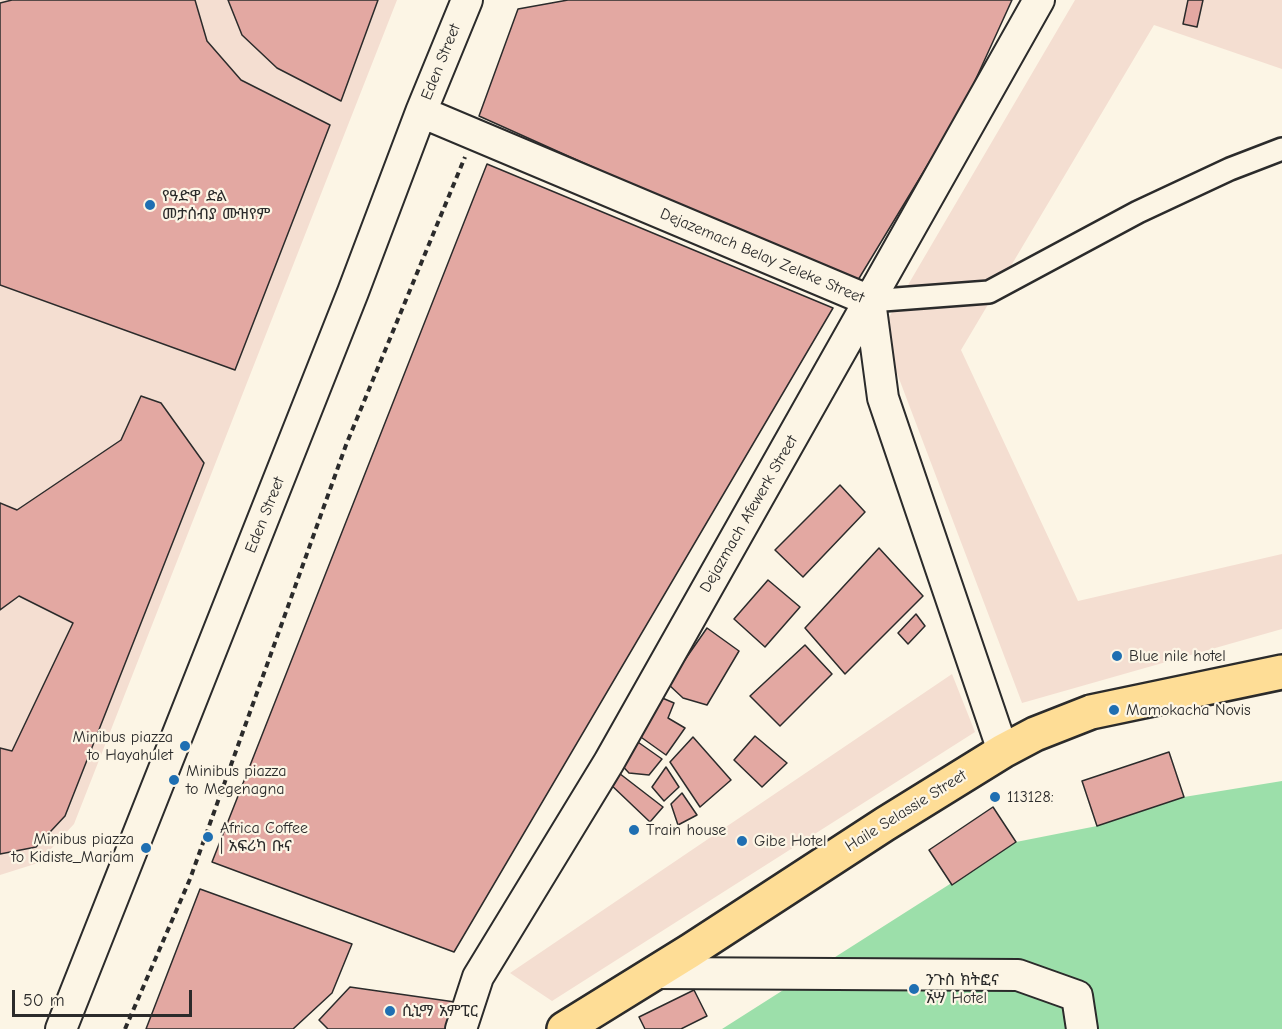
<!DOCTYPE html>
<html>
<head>
<meta charset="utf-8">
<style>
	body { margin:0 }
	#map { position:relative; width:1282px; height:1029px; overflow:hidden; background:#fcf5e5; font-family:"Comic Neue",sans-serif }
	canvas { display:block }
	.scale { position:absolute; left:12px; top:990px; width:180px; height:27px; box-sizing:border-box; border:3px solid #2b2b2b; border-top:0; padding-left:8px; font-size:18px; line-height:21px; white-space:nowrap; color:#2b2b2b; -webkit-text-stroke:4px #fcf5e5; paint-order:stroke }
</style>
</head>
<body>
<div id="map">
<canvas width="1282" height="1029"></canvas>
<div class="scale">50 m</div>
</div>
<script>
const c = document.querySelector('canvas').getContext('2d');
c.lineJoin = 'round';
function paint(path, color) { c.fillStyle = color; c.fill(path, 'evenodd'); }
function strokePath(path, color, width, dash) { c.strokeStyle = color; c.lineWidth = width; c.lineCap = dash ? 'butt' : 'round'; c.setLineDash(dash || []); c.stroke(path); }
function label(font, color, halo, rows, align = 'center') {
  c.font = font + ' "Comic Neue","Noto Sans Ethiopic",sans-serif'; c.lineWidth = 4.5; c.setLineDash([]); c.textBaseline = 'middle'; c.strokeStyle = halo; c.fillStyle = color; for (const [text, x, y, turn = 0] of rows) {
    c.save(); c.translate(x, y); c.rotate((+turn || 0) * Math.PI / 180); c.textAlign = isNaN(turn) ? turn : align; if (halo) c.strokeText(text, 0, 0); c.fillText(text, 0, 0); c.restore();
  }
}
paint(new Path2D(`
	M0 0H397L74 824 38 863 0 875Z
	M1075 0H1282V69L1154 25 961 350 1078 601 1282 554V629L1022 703 881 331Z
	M952 674 975 732 552 1001 510 973Z`), '#f4ded1');
paint(new Path2D(`
	M1282 781V1029H722L1016 842 1097 826 1184 797Z`), '#9cdfaa');
const building = new Path2D(`
	M12 0H195L207 41 241 80 330 125 235 370 0 285V3Z
	M228 0H378L341 101 277 68 242 35Z
	M568 0H1012L964 105 855 285 479 116 518 9Z
	M1188 0H1203L1197 27 1183 24Z
	M487 164 833 308 454 952 212 862Z
	M141 396 161 403 204 463 65 816 36 847 0 854V748L12 751 73 623 19 596 0 610V503L17 510 121 440Z
	M840 485 865 512 803 577 775 550Z
	M879 548 923 596 845 674 805 628Z
	M768 580 800 607 765 647 734 619Z
	M916 614 925 626 908 644 898 633Z
	M707 628 739 651 707 705 683 698 668 684Z
	M805 645 832 674 780 726 750 696Z
	M660 697 674 703 668 718 685 728 666 755 638 735Z
	M755 736 787 763 762 787 734 760Z
	M693 737 731 780 700 807 670 762Z
	M635 740 662 759 649 775 629 773 617 760Z
	M1169 752 1184 797 1097 826 1082 781Z
	M666 767 679 787 664 801 652 787Z
	M615 770 663 807 650 822 608 782Z
	M682 793 697 815 678 825 671 804Z
	M993 807 1016 842 952 885 929 850Z
	M200 889 352 944 332 993 293 1029H146Z
	M350 987 455 1002 446 1029H328L319 1020Z
	M694 990 707 1016 681 1029H645L639 1017Z`);
paint(building, '#e3a8a2');
strokePath(building, '#2b2b2b', 1.5);
const street = new Path2D(`
	M870 301 989 292 1138 212 1230 169 1282 149`);
const secondary = new Path2D(`
	M421 112 870 301 883 398 1003 751
	M655 973 1018 975 1077 996 1082 1029
	M61 1029 353 292 421 112 467 0
	M461 1029 478 977 609 762 1039 0`);
const primary = new Path2D(`
	M564 1029 690 951 885 824 1003 751 1035 734 1091 712 1282 672`);
strokePath(street, '#2b2b2b', 26);
strokePath(secondary, '#2b2b2b', 34);
strokePath(primary, '#2b2b2b', 38);
strokePath(new Path2D(`
	M125 1029 190 879 346 445 465 157`), '#2b2b2b', 4, [6, 4.5]);
strokePath(street, '#fcf5e5', 21);
strokePath(secondary, '#fcf5e5', 30);
strokePath(primary, '#fedd96', 33);
for (const [x, y, r, color] of [
	[150,205,6,"#1f6fb2"],
	[1117,656,6,"#1f6fb2"],
	[1114,710,6,"#1f6fb2"],
	[185,746,6,"#1f6fb2"],
	[174,780,6,"#1f6fb2"],
	[995,797,6,"#1f6fb2"],
	[634,830,6,"#1f6fb2"],
	[208,837,6,"#1f6fb2"],
	[742,841,6,"#1f6fb2"],
	[146,848,6,"#1f6fb2"],
	[914,989,6,"#1f6fb2"],
	[390,1011,6,"#1f6fb2"]
]) { const dot = new Path2D(); dot.arc(x, y, r, 0, 2 * Math.PI); c.fillStyle = color; c.fill(dot); strokePath(dot, '#fcf5e5', 2); }
label('16px', '#2b2b2b', '#fcf5e5', [
	["Eden Street",441,62,-68],
	["Dejazemach Belay Zeleke Street",762,256,23],
	["Dejazmach Afewerk Street",749,514,-60],
	["Eden Street",265,515,-68],
	["Haile Selassie Street",906,811,-32]
]);
label('16px', '#2b2b2b', '#fcf5e5', [
	["የዓድዋ ድል",162,196],
	["መታሰብያ ሙዝየም",162,214],
	["Blue nile hotel",1129,656],
	["Mamokacha Novis",1126,710],
	["Minibus piazza",173,737,"right"],
	["to Hayahulet",173,755,"right"],
	["Minibus piazza",186,771],
	["to Megenagna",186,789],
	["113128:",1007,797],
	["Africa Coffee",220,828],
	["| አፍሪካ ቡና",220,846],
	["Train house",646,830],
	["Minibus piazza",134,839,"right"],
	["to Kidiste_Mariam",134,857,"right"],
	["Gibe Hotel",754,841],
	["ንጉስ ክትፎና",926,980],
	["አሣ Hotel",926,998],
	["ሲኒማ አምፒር",402,1011]
], 'left');
</script>
</body>
</html>
